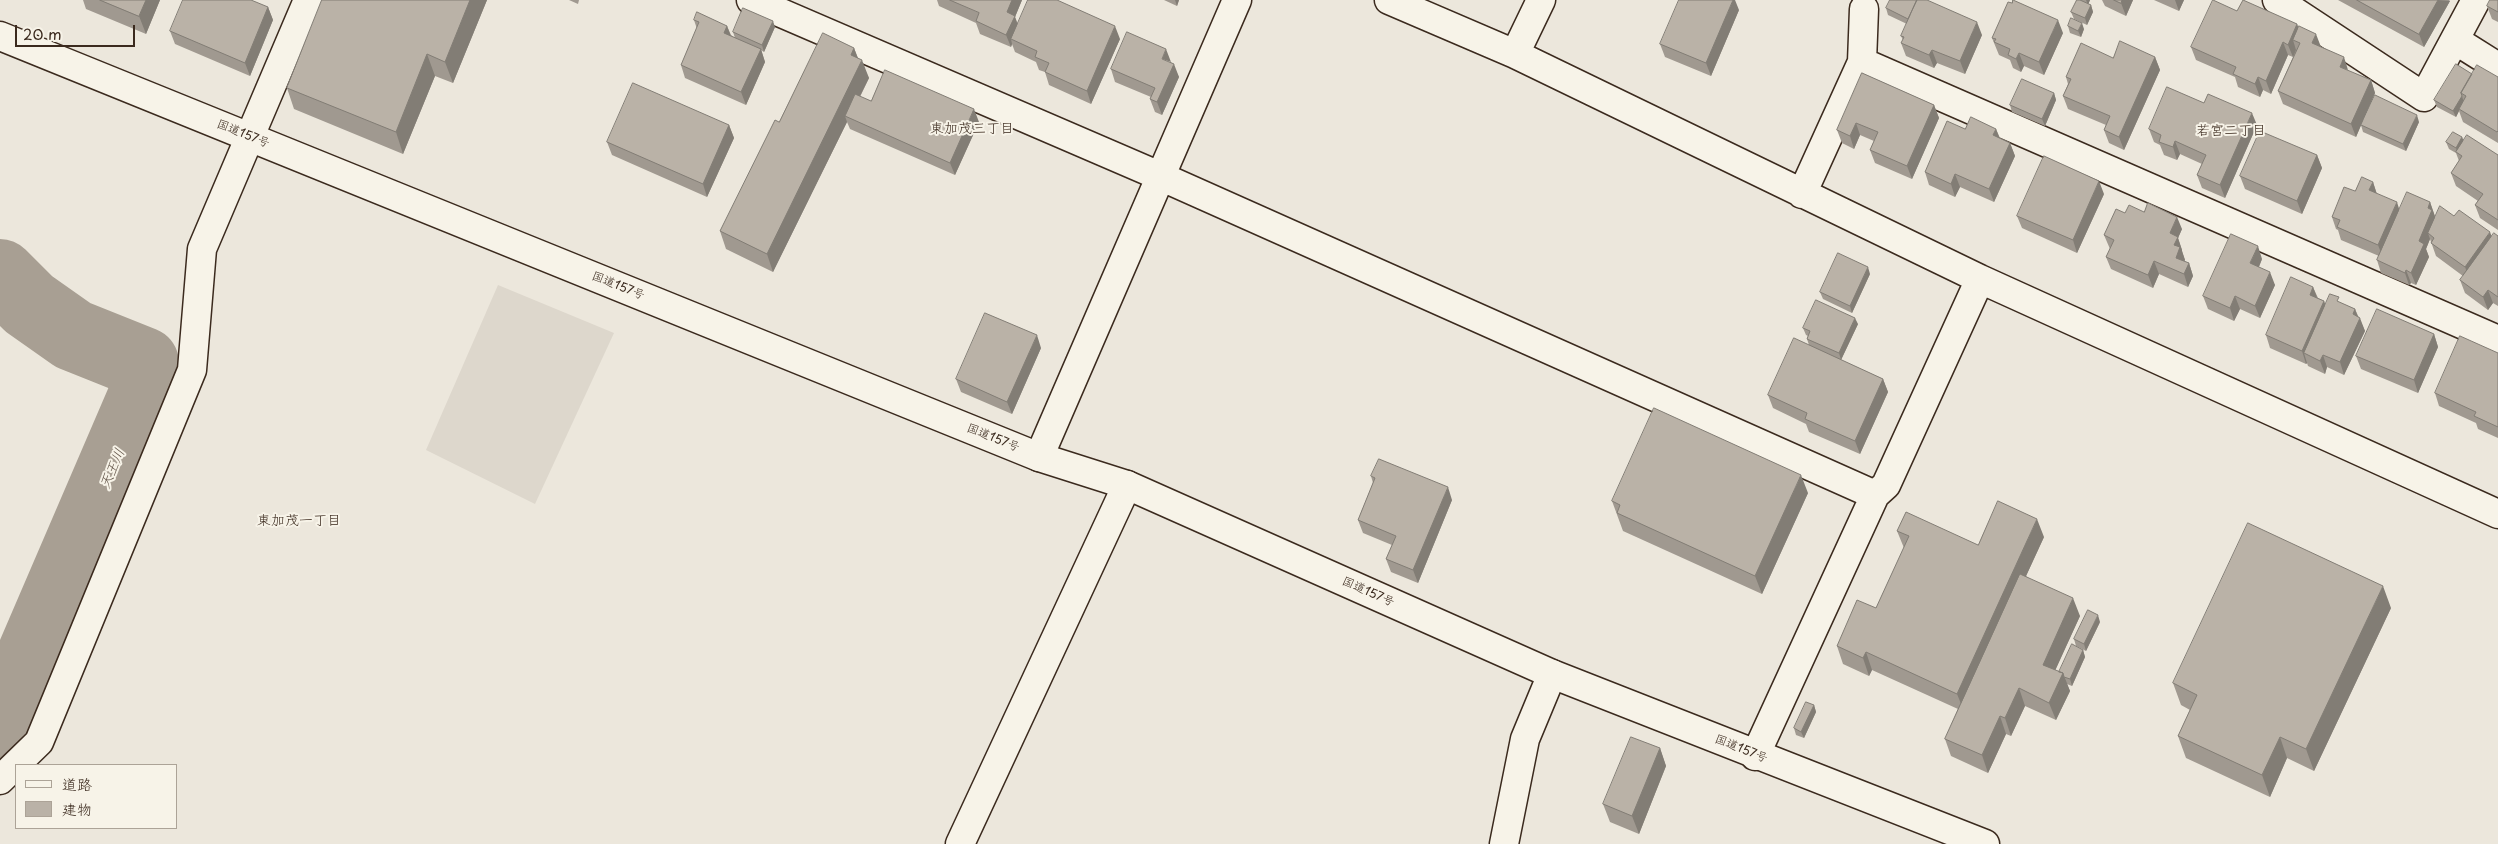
<!DOCTYPE html>
<html>
<head>
<meta charset="utf-8">
<style>
	body { margin:0 }
	#map { position:relative; width:2498px; height:844px; overflow:hidden; background:#ece7dc; font-family:"Playpen Sans","Klee One",sans-serif }
	canvas { display:block }
	.legend { position:absolute; left:15px; top:764px; width:162px; height:65px; box-sizing:border-box; background:#f7f3e8; border:1px solid #aca397; margin:0; padding:6px 9px; list-style:none; font-size:15px; color:#3b2a1e }
	.legend li { display:flex; align-items:center; gap:10px; height:25px }
	.legend b { width:25px; border:1px solid #aca397 }
	.scale { position:absolute; left:15px; top:25px; width:120px; height:22px; box-sizing:border-box; border:2px solid #3b2a1e; border-top:0; padding-left:6px; font-size:15px; line-height:18px; white-space:nowrap; color:#3b2a1e; -webkit-text-stroke:4px #f7f3e8; paint-order:stroke }
</style>
</head>
<body>
<div id="map">
<canvas width="2498" height="844"></canvas>
<ul class="legend">
<li><b style="height:6px;background:#f7f3e8"></b>道路</li>
<li><b style="height:14px;background:#bab2a7"></b>建物</li>
</ul>
<div class="scale">20 m</div>
</div>
<script>
const c = document.querySelector('canvas').getContext('2d');
c.lineJoin = 'round';
function paint(path, color) { c.fillStyle = color; c.fill(path, 'evenodd'); }
function strokePath(path, color, width, dash) { c.strokeStyle = color; c.lineWidth = width; c.lineCap = dash ? 'butt' : 'round'; c.setLineDash(dash || []); c.stroke(path); }
function label(font, color, halo, rows, align = 'center') {
  c.font = font + ' "Playpen Sans","Klee One",sans-serif'; c.lineWidth = 4; c.setLineDash([]); c.textBaseline = 'middle'; c.strokeStyle = halo; c.fillStyle = color; for (const [text, x, y, turn = 0] of rows) {
    c.save(); c.translate(x, y); c.rotate((+turn || 0) * Math.PI / 180); c.textAlign = isNaN(turn) ? turn : align; if (halo) c.strokeText(text, 0, 0); c.fillText(text, 0, 0); c.restore();
  }
}
paint(new Path2D(`
	M498 285 614 333 535 504 426 450Z`), '#ddd7cc');
strokePath(new Path2D(`
	M0 275 29 304 73 335 143 363 148 387 0 731`), '#a89f93', 72);
const minor = new Path2D(`
	M751 0 1162 177 1875 495 1755 756
	M1389 0 1515 54 1980 279 2498 514
	M2277 0 2424 97 2476 0
	M1864 9 1862 62 2498 340
	M2455 40 2498 67
	M1515 54 1541 0
	M1802 194 1862 62
	M1039 457 1237 0
	M1875 495 1886 485 1980 279
	M0 780 39 742 192 370 202 249 308 0
	M960 844 1127 485
	M1504 844 1525 739 1552 674`);
const highway = new Path2D(`
	M0 36 1039 457 1127 485 1552 674 1985 844`);
strokePath(minor, '#3b2a1e', 31);
strokePath(highway, '#3b2a1e', 31);
strokePath(minor, '#f7f3e8', 28);
strokePath(highway, '#f7f3e8', 28);
paint(new Path2D(`
	M83 0H160L146 34 86 9Z
	M322 0H487L453 83 435 76 403 154 294 109 287 88Z
	M569 0H579L578 4Z
	M937 0H1022L1015 17 1018 24 1120 39 1091 104 1049 85 1045 72 1039 70 1036 62 1015 52 1012 44 1011 47 980 34 976 23 939 6Z
	M1164 0H1179L1177 6Z
	M2077 0H2090L2088 4 2091 5 2093 12 2087 25 2074 19 2071 12Z
	M2102 0H2133L2126 16 2105 6Z
	M2154 0H2184L2179 11Z
	M2338 0H2449L2450 1 2424 47Z
	M2498 0V22L2492 19 2487 6Z
	M268 7 273 20 250 76 175 44 170 31Z
	M1886 8 1982 35 1965 74 1937 63 1934 68 1906 56 1901 43 1903 40 1901 36 1907 24 1888 15Z
	M1739 10 1711 76 1665 57 1660 44Z
	M2237 11 2297 24 2298 27 2348 71 2371 80 2375 93 2363 120 2419 122 2406 151 2363 132 2361 125 2356 137 2283 104 2278 91 2293 57 2288 55 2271 94 2263 90 2260 97 2238 87 2235 77 2196 60 2191 47Z
	M694 20 727 26 731 35 735 38 733 32 775 27 764 52 761 50 765 62 746 105 685 78 681 65 697 29Z
	M2068 26 2084 29 2081 37 2070 33Z
	M2063 33 2044 75 2024 66 2021 72 2013 68 2010 60 1999 55 1992 38Z
	M854 48 858 58 869 78 860 97 871 101 979 122 955 175 850 129 847 122 773 272 726 249 720 231Z
	M2155 57 2160 70 2124 150 2109 143 2104 130 2106 125 2068 109 2063 96 2068 84 2066 77 2113 58Z
	M1171 62 1179 77 1162 115 1155 112 1150 99 1151 97 1115 82 1111 69Z
	M1862 73 1934 105 1939 118 1912 179 1875 163 1870 150 1874 141 1860 135 1854 149 1842 143 1837 130Z
	M2472 74 2498 77V143L2463 122 2459 111 2456 117 2437 107 2434 100Z
	M2054 93 2056 100 2045 126 2012 112 2010 105Z
	M729 125 734 138 707 197 612 155 607 142Z
	M2257 125 2225 198 2202 188 2197 175 2202 164 2180 154 2177 160 2164 155 2160 145 2154 142 2149 129Z
	M1965 129H1996L2000 138 2010 143 2015 156 1994 202 1960 187 1955 197 1929 185 1925 172Z
	M2462 137 2463 141 2498 155V230L2480 218 2475 205 2478 201 2456 186 2451 173 2459 161 2456 153 2449 149 2446 142Z
	M2317 155 2322 168 2302 214 2245 189 2240 176Z
	M2373 182 2377 194 2399 210 2430 202 2435 217 2454 216 2492 237 2498 236V306L2493 303 2488 310 2465 293 2460 280 2463 276 2436 256 2430 239 2426 249 2429 257 2416 285 2411 283 2409 285 2381 273 2377 260 2379 256 2341 240 2338 230 2336 229 2332 217 2355 191Z
	M2104 194 2077 253 2022 228 2017 216Z
	M2125 213 2182 229 2178 238 2182 250V251L2185 260 2184 261 2189 263 2193 276 2188 287 2159 274 2153 288 2111 269 2106 257 2110 249 2104 235Z
	M2262 259 2259 267 2275 285 2260 318 2240 309 2234 321 2208 309 2203 296Z
	M1870 274 1852 313 1823 299 1820 292Z
	M2313 287 2318 298 2324 301 2325 305 2341 303 2355 309 2365 331 2344 375 2327 367 2325 374 2308 366 2307 363 2306 364 2270 348 2266 335Z
	M1858 324 1841 360 1883 379 1888 392 1860 454 1809 432 1806 424 1773 408 1768 395 1809 345 1807 339 1808 336 1806 335 1803 328Z
	M2434 334 2438 347 2418 393 2361 369 2356 356Z
	M1041 348 1012 414 961 392 956 379Z
	M2498 353V438L2478 429 2476 423 2439 406 2435 393Z
	M1371 476 1452 500 1418 583 1391 572 1386 559 1392 545 1363 533 1358 520 1373 483Z
	M1808 493 1762 594 1623 531 1612 501Z
	M1897 531 1978 545 2044 537 2026 576 2080 616 2055 670 2059 672 2083 650 2085 657 2072 686 2067 684 2070 691 2056 720 2025 706 2011 736 2006 734 1988 773 1951 756 1945 739 1958 709 1872 670 1869 676 1843 664 1837 646 1876 608 1904 548Z
	M2391 608 2314 771 2287 758 2270 797 2186 758 2178 736 2190 710 2181 705 2173 683Z
	M2100 622 2086 651 2076 646 2074 639Z
	M1814 705 1816 712 1804 738 1796 735 1794 728Z
	M1660 748 1666 766 1639 834 1610 822 1603 804Z`), '#a09990');
paint(new Path2D(`
	M146 0H160L146 34 139 16Z
	M470 0H487L453 83 445 62Z
	M1012 0H1022L1015 17 1019 29 1011 39 1012 44 1011 47 1006 35 1007 12Z
	M1175 0H1179L1177 6Z
	M1733 0H1735L1739 10 1711 76 1706 63Z
	M2086 0H2090L2088 5Z
	M2122 0H2133L2126 16 2121 3Z
	M2175 0H2184L2179 11Z
	M2438 0 2450 1 2424 47 2419 34Z
	M2091 5 2093 12 2087 25 2085 18Z
	M268 7 273 20 250 76 245 63Z
	M2058 20 2063 33 2044 75 2039 62Z
	M773 21 775 27 764 52 762 45Z
	M1977 22 1982 35 1965 74 1960 61Z
	M2082 23 2084 29 2081 37 2078 31Z
	M2297 24 2302 37 2293 40 2296 50 2293 57 2288 45Z
	M727 26 732 39 724 33Z
	M1115 26 1120 39 1091 104 1087 91Z
	M2316 34 2321 47 2312 43Z
	M2283 42 2288 55 2271 94 2266 81Z
	M854 48 860 64 862 60 869 78 849 118 845 116 847 122 773 272 767 254Z
	M761 49 765 62 746 105 741 92Z
	M1166 49 1171 62 1162 59Z
	M1932 50 1937 63 1934 68 1929 55Z
	M2019 53 2024 66 2021 72 2016 59Z
	M427 54 435 76 403 154 396 132Z
	M2155 57 2160 70 2124 150 2119 137Z
	M2344 57 2348 70 2340 67Z
	M1174 64 1179 77 1162 115 1157 102Z
	M2258 77 2263 90 2260 97 2255 84Z
	M2371 80 2375 93 2356 137 2351 124Z
	M2054 93 2056 100 2045 126 2042 119Z
	M2462 96 2464 103 2459 109V111L2456 117 2453 111Z
	M1934 105 1939 118 1912 179 1907 166Z
	M974 109 979 122 955 175 950 163Z
	M2252 113 2257 125 2225 198 2220 185Z
	M2417 115 2419 122 2406 151 2403 144Z
	M1856 123 1860 135 1854 149 1850 136Z
	M729 125 734 138 707 197 703 184Z
	M1996 129 2001 142 1993 135Z
	M2462 137 2465 144 2458 154 2456 148Z
	M2175 141 2180 154 2177 160 2173 147Z
	M2010 143 2015 156 1994 202 1989 189Z
	M2317 155 2322 168 2302 214 2297 201Z
	M1955 174 1960 187 1955 197 1951 184Z
	M2099 181 2104 194 2077 253 2073 240Z
	M2373 182 2377 195 2369 190Z
	M2397 202 2401 215 2383 258 2378 245Z
	M2430 202 2437 222 2428 233 2430 239 2426 249 2429 257 2416 285 2411 273 2419 241 2428 208Z
	M2177 217 2182 229 2178 238 2182 250V251L2185 260 2180 270 2176 258 2170 233Z
	M2490 232 2495 245 2470 280 2465 267Z
	M2258 246 2262 259 2255 276 2250 263Z
	M2154 261 2159 274 2153 288 2148 275Z
	M2189 263 2193 276 2188 287 2184 274Z
	M1868 267 1870 274 1852 313 1850 306Z
	M2406 270 2411 283 2409 285 2405 273Z
	M2270 272 2275 285 2260 318 2255 306Z
	M2313 287 2318 300 2310 295Z
	M2488 290 2493 303 2488 310 2483 297Z
	M2235 296 2240 309 2234 321 2230 308Z
	M2324 301 2329 314 2304 353 2307 363 2306 364 2302 351Z
	M2355 309 2359 320 2360 318 2365 331 2344 375 2340 362 2353 314Z
	M1855 318 1858 324 1841 360 1839 353Z
	M2434 334 2438 347 2418 393 2414 380Z
	M1037 335 1041 348 1012 414 1007 402Z
	M2323 355 2327 367 2325 374 2320 361Z
	M1883 379 1888 392 1860 454 1855 441Z
	M1801 475 1808 493 1762 594 1755 576Z
	M1448 487 1452 500 1418 583 1413 570Z
	M2037 519 2044 537 1964 711 1957 694Z
	M2383 586 2391 608 2314 771 2306 749Z
	M2073 598 2080 616 2050 682 2043 665Z
	M2098 615 2100 622 2086 651 2084 644Z
	M2083 650 2085 657 2072 686 2070 679Z
	M1866 652 1872 670 1869 676 1863 658Z
	M2063 673 2070 691 2056 720 2049 703Z
	M2019 688 2025 706 2011 736 2005 718Z
	M1814 705 1816 712 1804 738 1801 732Z
	M2000 716 2006 734 1988 773 1982 755Z
	M2280 737 2287 758 2270 797 2262 775Z
	M1660 748 1666 766 1639 834 1632 816Z`), '#827d75');
const building = new Path2D(`
	M100 0H146L139 16Z
	M183 0H251L268 7 245 63 170 31Z
	M322 0H470L445 62 427 54 396 132 287 88Z
	M950 0H1012L1007 12 1015 16 1006 35 976 21 979 13Z
	M1028 0H1057L1115 26 1087 91 1045 72 1049 63 1035 57 1037 51 1011 39Z
	M1679 0H1733L1706 63 1660 44Z
	M1890 0H1917L1908 19 1886 8Z
	M1917 0H1927L1977 22 1960 61 1932 50 1929 55 1901 43 1904 37 1901 36Z
	M2013 0 2058 20 2039 62 2019 53 2016 59 2008 55 2010 49 1994 42 1996 39 1992 38 2008 2 2012 3Z
	M2077 0H2080L2091 5 2085 18 2071 12Z
	M2114 0H2122L2121 3Z
	M2213 0 2237 11 2243 0 2297 24 2288 45 2283 42 2266 81 2258 77 2255 84 2233 74 2236 67 2191 47Z
	M2357 0H2438L2419 34Z
	M2490 0H2498V12L2487 6Z
	M743 8 773 21 762 45 733 32Z
	M697 12 727 26 724 33 761 49 741 92 681 65 699 22 694 20Z
	M2071 18 2082 23 2078 31 2068 26Z
	M2299 26 2316 34 2312 43 2344 57 2340 67 2371 80 2351 124 2278 91 2300 43 2293 40Z
	M1127 32 1166 49 1162 59 1174 64 1157 102 1150 99 1155 88 1111 69Z
	M823 33 854 48 851 55 862 60 767 254 720 231 775 120 779 122Z
	M2120 41 2155 57 2119 137 2104 130 2110 116 2063 96 2071 79 2066 77 2081 43 2113 58Z
	M2456 64 2472 74 2461 93 2462 96 2453 111 2434 100Z
	M2477 65 2498 77V131L2497 132 2459 109 2466 96 2461 93Z
	M885 70 974 109 950 163 845 116 855 94 871 101Z
	M1862 73 1934 105 1907 166 1870 150 1878 132 1856 123 1850 136 1837 130Z
	M2022 79 2054 93 2042 119 2010 105Z
	M633 83 729 125 703 184 607 142Z
	M2167 87 2204 103 2208 94 2252 113 2220 185 2197 175 2206 155 2175 141 2173 147 2159 142 2161 135 2149 129Z
	M2375 95 2417 115 2403 144 2361 125Z
	M1971 117 1996 129 1993 135 2010 143 1989 189 1955 174 1951 184 1925 172 1947 121 1965 129Z
	M2260 131 2317 155 2297 201 2240 176Z
	M2453 132 2462 137 2456 148 2446 142Z
	M2467 135 2498 155V220L2475 205 2483 194 2451 173 2462 156 2456 152Z
	M2044 156 2099 181 2073 240 2017 216Z
	M2362 177 2373 182 2369 190 2397 202 2378 245 2337 227 2340 220 2332 217 2344 187 2355 191Z
	M2407 192 2430 202 2428 208 2432 210 2419 241 2424 244 2411 273 2406 270 2405 273 2377 260Z
	M2148 203 2177 217 2170 233 2178 237 2174 245 2180 247 2176 258 2189 263 2184 274 2154 261 2148 275 2106 257 2114 240 2104 235 2116 209 2125 213 2129 205 2144 212Z
	M2440 206 2454 216 2459 210 2490 232 2465 267 2431 243 2434 238 2428 233Z
	M2494 233 2498 236V297L2488 290 2483 297 2460 280Z
	M2231 234 2258 246 2250 263 2270 272 2255 306 2235 296 2230 308 2203 296Z
	M1838 253 1868 267 1850 306 1820 292Z
	M2291 277 2313 287 2310 295 2324 301 2302 351 2266 335Z
	M2330 294 2339 297 2337 301 2355 309 2353 314 2360 318 2340 362 2323 355 2320 361 2304 353Z
	M1816 300 1855 318 1839 353 1807 339 1810 331 1803 328Z
	M2377 309 2434 334 2414 380 2356 356Z
	M985 313 1037 335 1007 402 956 379Z
	M2460 336 2498 353V427L2474 416 2476 412 2435 393Z
	M1794 338 1883 379 1855 441 1805 419 1807 413 1768 395Z
	M1654 408 1801 475 1755 576 1617 513 1620 505 1612 501Z
	M1379 459 1448 487 1413 570 1386 559 1396 536 1358 520 1375 478 1371 476Z
	M1998 501 2037 519 1957 694 1866 652 1863 658 1837 646 1857 600 1876 608 1909 536 1897 531 1906 512 1978 545Z
	M2248 523 2383 586 2306 749 2280 737 2262 775 2178 736 2197 695 2173 683Z
	M2020 574 2073 598 2043 665 2063 673 2049 703 2019 688 2005 718 2000 716 1982 755 1945 739Z
	M2088 610 2098 615 2084 644 2074 639Z
	M2072 644 2083 650 2070 679 2064 677 2063 673 2059 672Z
	M1806 702 1814 705 1801 732 1794 728Z
	M1631 737 1660 748 1632 816 1603 804Z`);
paint(building, '#bab2a7');
strokePath(building, '#827d75', 1);
label('12px', '#3b2a1e', '#f7f3e8', [
	["国道157号",243,134,22],
	["国道157号",618,286,22],
	["国道157号",993,438,22],
	["国道157号",1368,592,24],
	["国道157号",1741,749,22]
]);
label('14px', '#3b2a1e', '#f7f3e8', [
	["東加茂三丁目",972,129],
	["若宮二丁目",2231,131],
	["東加茂一丁目",299,521]
]);
label('italic 14px', '#615347', '#f7f3e8', [
	["天王川",113,469,-67]
]);
</script>
</body>
</html>
